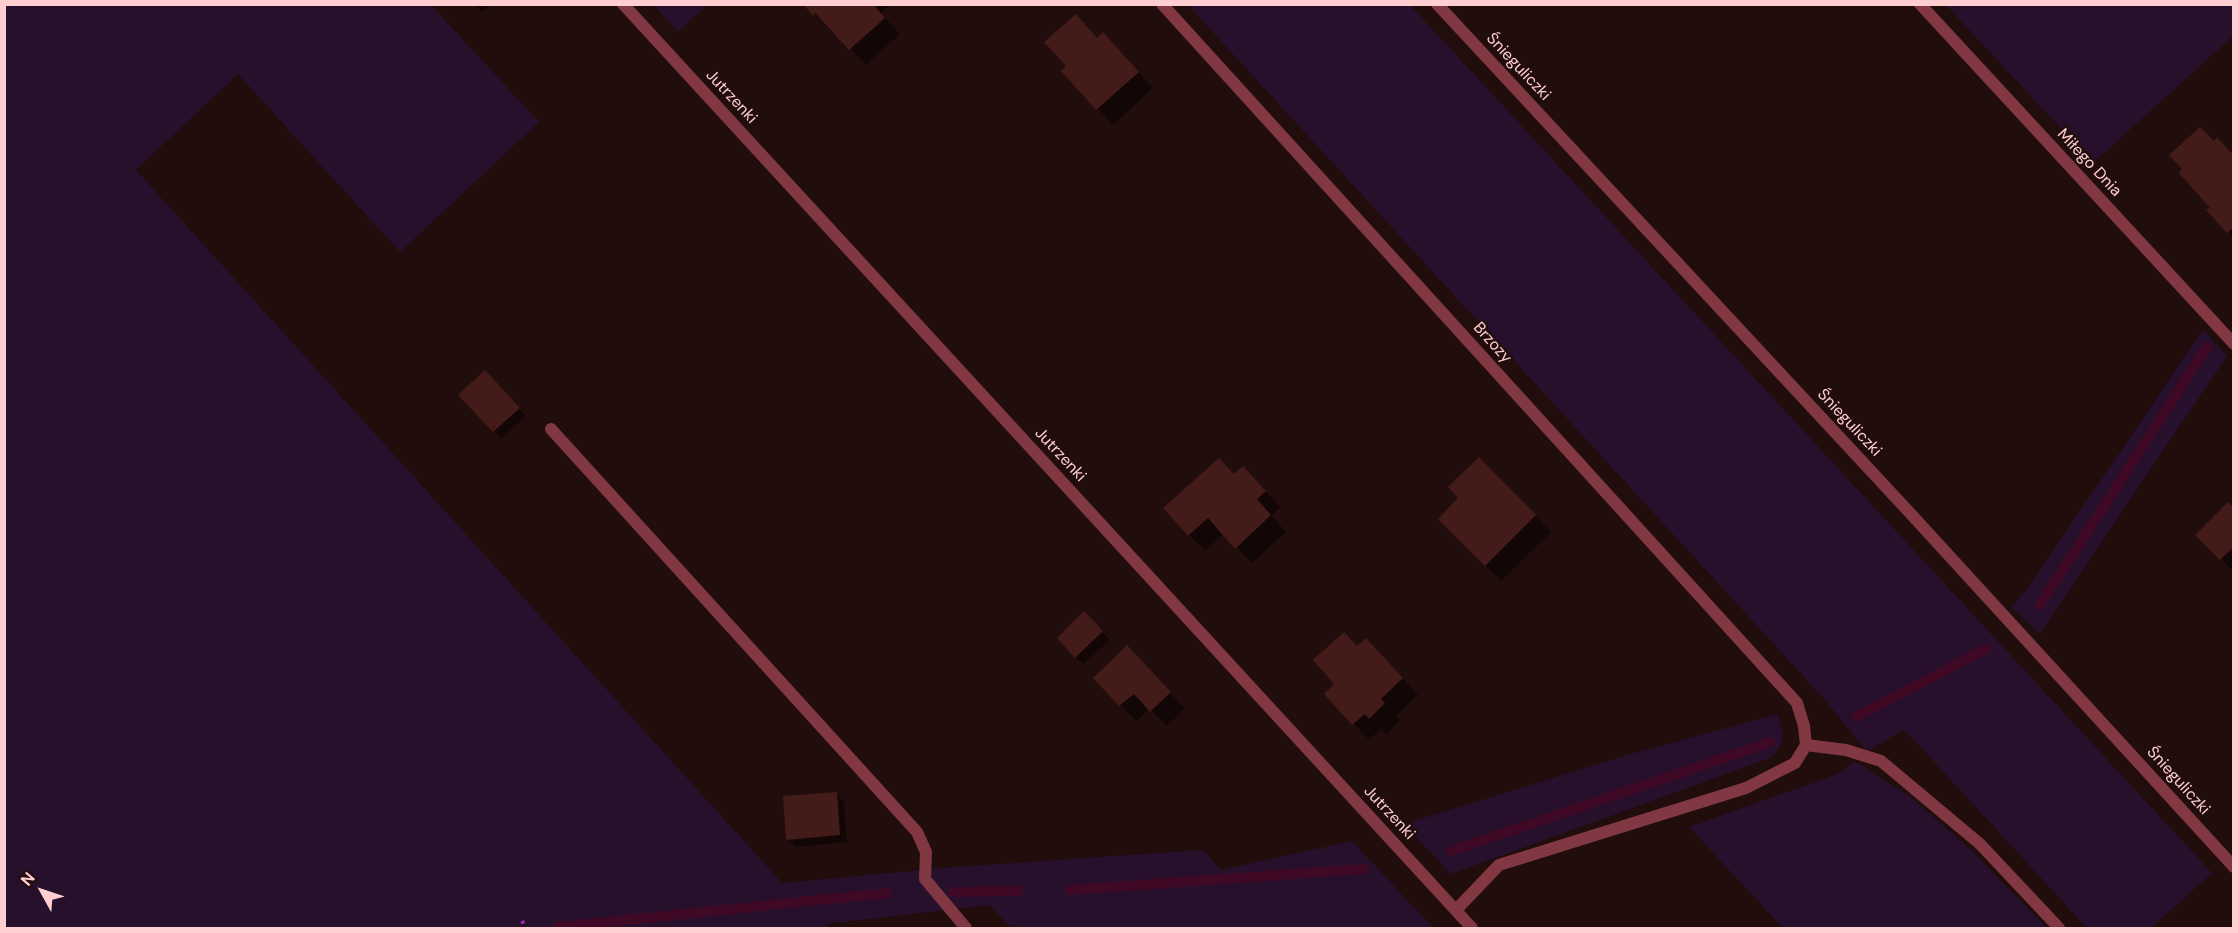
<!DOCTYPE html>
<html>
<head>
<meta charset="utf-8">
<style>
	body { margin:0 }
	#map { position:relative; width:2238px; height:933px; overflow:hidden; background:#220d0d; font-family:"DM Sans",sans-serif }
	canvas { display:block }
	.frame { position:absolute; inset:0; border:6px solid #ffced1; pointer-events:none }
	.north { position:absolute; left:12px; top:861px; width:60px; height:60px; -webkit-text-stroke:4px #220d0d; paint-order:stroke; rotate:310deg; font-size:16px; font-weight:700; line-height:24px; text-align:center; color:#ffced1 }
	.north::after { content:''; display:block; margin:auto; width:21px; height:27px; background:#ffced1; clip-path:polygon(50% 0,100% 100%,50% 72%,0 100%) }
</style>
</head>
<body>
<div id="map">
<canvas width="2238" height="933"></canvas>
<div class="frame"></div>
<div class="north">N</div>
</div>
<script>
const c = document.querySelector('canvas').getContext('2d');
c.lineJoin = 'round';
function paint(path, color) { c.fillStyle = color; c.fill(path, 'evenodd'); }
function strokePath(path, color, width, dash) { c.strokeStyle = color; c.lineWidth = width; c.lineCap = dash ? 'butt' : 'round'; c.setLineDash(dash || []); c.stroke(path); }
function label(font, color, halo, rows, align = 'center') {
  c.font = font + ' "DM Sans",sans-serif'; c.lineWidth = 5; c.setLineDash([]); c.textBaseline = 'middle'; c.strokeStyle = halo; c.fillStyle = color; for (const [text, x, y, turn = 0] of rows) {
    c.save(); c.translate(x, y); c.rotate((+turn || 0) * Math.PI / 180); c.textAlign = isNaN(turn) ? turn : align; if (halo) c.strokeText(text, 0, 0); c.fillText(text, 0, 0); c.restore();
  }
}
paint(new Path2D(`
	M5 4 431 5 539 122 400 252 238 74 136 170 782 883 955 867 1203 850 1221 870 1352 841 1433 928H1012L989 905 826 924 829 928H5Z
	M653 5H707L678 32Z
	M1188 5H1410L2212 873 2151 928H2087L1904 729 1867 752 1826 701Z
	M1946 5H2233V36L2093 163Z
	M2203 330 2227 356 2040 633 2011 607 2027 589Z
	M1777 714C1785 732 1786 745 1770 758L1451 874 1404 824 1624 756Z
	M1854 761 1908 795 1971 850 2047 928H1783L1689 827 1838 774Z`), '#26102c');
paint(new Path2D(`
	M474 4H491L482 12Z
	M805 4H888L889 6 881 14 900 34 866 65 831 28 830 30Z
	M1118 50 1153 88 1113 125 1063 71Z
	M2214 142 2232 154 2234 153V237L2209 210 2212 208Z
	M493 380 526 416 501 439 460 395Z
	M1479 459 1551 532 1501 581 1440 519 1460 498Z
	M1234 475 1259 483 1280 507 1272 516 1286 532 1252 563 1224 534 1205 550 1189 535Z
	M2234 509V572L2197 535Z
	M1084 613 1110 640 1083 664 1076 657Z
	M1358 648 1382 656 1418 695 1396 716 1400 720 1386 734 1381 729 1369 740 1326 694 1337 684Z
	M1143 663 1185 709 1167 726 1150 709 1136 721 1095 678Z
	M836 794 844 802 847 842 795 847 788 839Z`), '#0007');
strokePath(new Path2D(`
	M2040 605 2207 347
	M1856 717 1986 649
	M1451 851 1771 742
	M1070 890 1364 869
	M953 892 1018 891
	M558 927 887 893`), '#3f0926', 10);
paint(new Path2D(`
	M803 4H873L885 18 849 50 815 13 813 16Z
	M1076 14 1097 38 1103 32 1139 72 1096 110 1061 71 1066 66 1044 42Z
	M2200 127 2214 141 2217 137 2231 153 2234 151V227L2227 233 2206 210 2210 208 2179 173 2182 169 2169 155Z
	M485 370 520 408 493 432 458 395Z
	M1479 457 1536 515 1485 566 1438 519 1458 498 1448 487Z
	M1219 458 1234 474 1243 466 1266 491 1257 499 1271 515 1235 549 1208 518 1188 536 1163 508Z
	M2228 502 2234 508V547L2220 560 2195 535Z
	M1084 611 1103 631 1075 658 1057 638Z
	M1344 632 1357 646 1366 638 1403 678 1381 699 1385 703 1369 719 1365 714 1352 725 1324 694 1334 684 1313 660Z
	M1127 645 1171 692 1150 712 1134 694 1119 706 1093 678Z
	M837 792 840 835 786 840 783 796Z`), '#431b19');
strokePath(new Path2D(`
	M522 921 526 928`), '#952db4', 4, [3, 4.5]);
strokePath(new Path2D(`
	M551 429 917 832 926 852 925 879 966 928
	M1806 745 1846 750 1881 761 1980 844 2059 928`), '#813842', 12);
strokePath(new Path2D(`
	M623 4 1472 928
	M1162 4 1797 703 1804 726 1806 745 1795 763 1746 788 1499 865 1456 910
	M1437 4 1910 513 2234 867
	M1920 4 2234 344`), '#813842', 12);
label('16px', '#ffced1', '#220d0d', [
	["Śnieguliczki",1518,67,47],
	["Jutrzenki",731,97,47],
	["Miłego Dnia",2089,163,47],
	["Brzozy",1492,343,48],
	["Śnieguliczki",1849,423,47],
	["Jutrzenki",1060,455,47],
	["Śnieguliczki",2178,781,48],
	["Jutrzenki",1389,813,47]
]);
</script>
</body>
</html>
